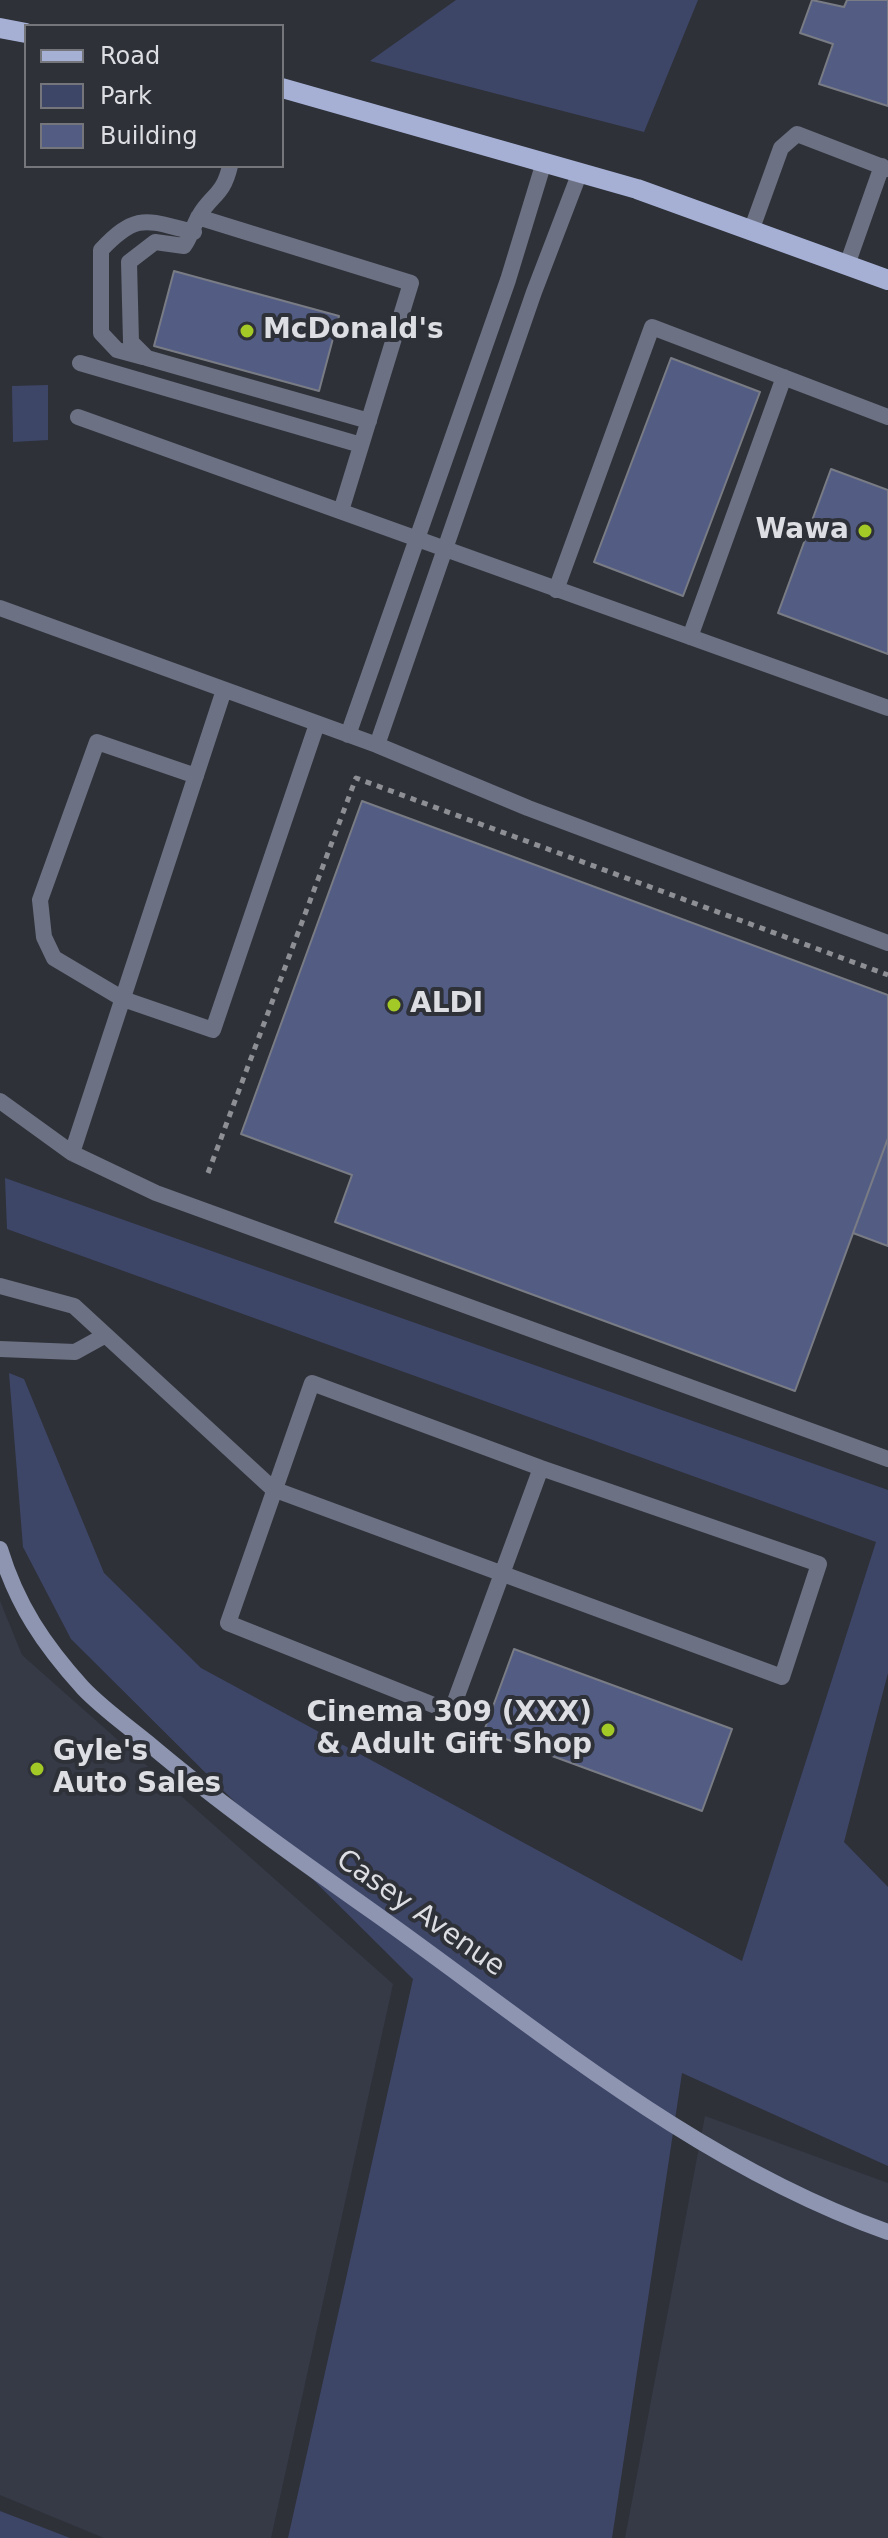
<!DOCTYPE html>
<html>
<head>
<meta charset="utf-8">
<style>
	body { margin:0 }
	#map { position:relative; width:888px; height:2538px; overflow:hidden; background:#2e3138; font-family:"DejaVu Sans",sans-serif }
	canvas { display:block }
	.legend { position:absolute; left:24px; top:24px; width:260px; height:144px; box-sizing:border-box; background:#2e3138; border:2px solid #74767c; margin:0; padding:10px 14px; list-style:none; font-size:24px; color:#dddee3 }
	.legend li { display:flex; align-items:center; gap:16px; height:40px }
	.legend b { width:40px; border:2px solid #74767c }
</style>
</head>
<body>
<div id="map">
<canvas width="888" height="2538"></canvas>
<ul class="legend">
<li><b style="height:10px;background:#a6b0d5"></b>Road</li>
<li><b style="height:22px;background:#3e4668"></b>Park</li>
<li><b style="height:22px;background:#535d84"></b>Building</li>
</ul>
</div>
<script>
const c = document.querySelector('canvas').getContext('2d');
c.lineJoin = 'round';
function paint(path, color) { c.fillStyle = color; c.fill(path, 'evenodd'); }
function strokePath(path, color, width, dash) { c.strokeStyle = color; c.lineWidth = width; c.lineCap = dash ? 'butt' : 'round'; c.setLineDash(dash || []); c.stroke(path); }
function label(font, color, halo, rows, align = 'center') {
  c.font = font + ' "DejaVu Sans",sans-serif'; c.lineWidth = 8; c.setLineDash([]); c.textBaseline = 'middle'; c.strokeStyle = halo; c.fillStyle = color; for (const [text, x, y, turn = 0] of rows) {
    c.save(); c.translate(x, y); c.rotate((+turn || 0) * Math.PI / 180); c.textAlign = isNaN(turn) ? turn : align; if (halo) c.strokeText(text, 0, 0); c.fillText(text, 0, 0); c.restore();
  }
}
paint(new Path2D(`
	M0 1601 22 1655 393 1984 271 2538H104L0 2495Z
	M705 2116 888 2183V2538H625Z`), '#363a47');
paint(new Path2D(`
	M456 0H698L644 132 370 61Z
	M48 385V440L13 442 12 386Z
	M5 1178 888 1490V1673L844 1842 888 1887V2166L682 2073 612 2538H288L413 1979 71 1639 23 1547 9 1373 24 1379 104 1573 201 1668 742 1961 876 1542 7 1229Z
	M0 2511 70 2538H0Z`), '#3e4668');
const building = new Path2D(`
	M812 0 844 7 847 0H888V106L819 84 833 44 800 33Z
	M174 271 339 316 319 391 154 346Z
	M671 358 760 392 683 596 594 562Z
	M831 469 888 490V654L778 613Z
	M362 801 888 995V1138L795 1391 335 1222 352 1175 241 1134Z
	M888 1138V1246L853 1233Z
	M514 1649 732 1729 702 1811 484 1731Z`);
paint(building, '#535d84');
strokePath(building, '#797c84', 2);
strokePath(new Path2D(`
	M208 1173 356 778 888 975`), '#8d8f95', 5, [6, 6]);
strokePath(new Path2D(`
	M230 166C223 196 212 194 199 216 193 226 191 236 184 246L155 242 129 262 131 342 147 358 369 421
	M198 217 411 283 341 511
	M751 231 781 148 797 134 888 169
	M847 265 882 166
	M143 357 117 350 101 333V250C138 211 147 221 194 232
	M80 363 361 445
	M78 417 888 708
	M556 590 652 327 888 417
	M0 608 377 745 528 808 888 943
	M690 637 784 377
	M348 735 508 280 544 162
	M377 745 534 292 580 172
	M196 776 97 742 40 900 44 937 54 958 123 999 213 1030 317 724
	M0 1101 72 1153 224 690
	M72 1153 156 1193 888 1459
	M0 1286 74 1306 273 1489 782 1677 819 1564 541 1468 312 1383 228 1623 451 1712 541 1468
	M0 1349 75 1352 104 1336`), '#6c7183', 16);
strokePath(new Path2D(`
	M0 1549C17 1605 44 1645 83 1688 102 1708 126 1725 148 1743 220 1804 298 1859 376 1914 539 2030 696 2164 888 2232`), '#8d95b1', 16);
strokePath(new Path2D(`
	M0 28 26 33
	M282 88 637 189 888 280`), '#a6b0d5', 20);
for (const [x, y, r, color] of [
	[247,331,8,"#a3c926"],
	[865,531,8,"#a3c926"],
	[394,1005,8,"#a3c926"],
	[608,1730,8,"#a3c926"],
	[37,1769,8,"#a3c926"]
]) { const dot = new Path2D(); dot.arc(x, y, r, 0, 2 * Math.PI); c.fillStyle = color; c.fill(dot); strokePath(dot, '#2e3138', 3); }
label('bold 28px', '#dddee3', '#2e3138', [
	["McDonald's",263,331],
	["Wawa",849,531,"right"],
	["ALDI",410,1005],
	["Cinema 309 (XXX)",592,1714,"right"],
	["& Adult Gift Shop",592,1746,"right"],
	["Gyle's",53,1753],
	["Auto Sales",53,1785]
], 'left');
label('28px', '#dddee3', '#2e3138', [
	["Casey Avenue",420,1914,35]
]);
</script>
</body>
</html>
